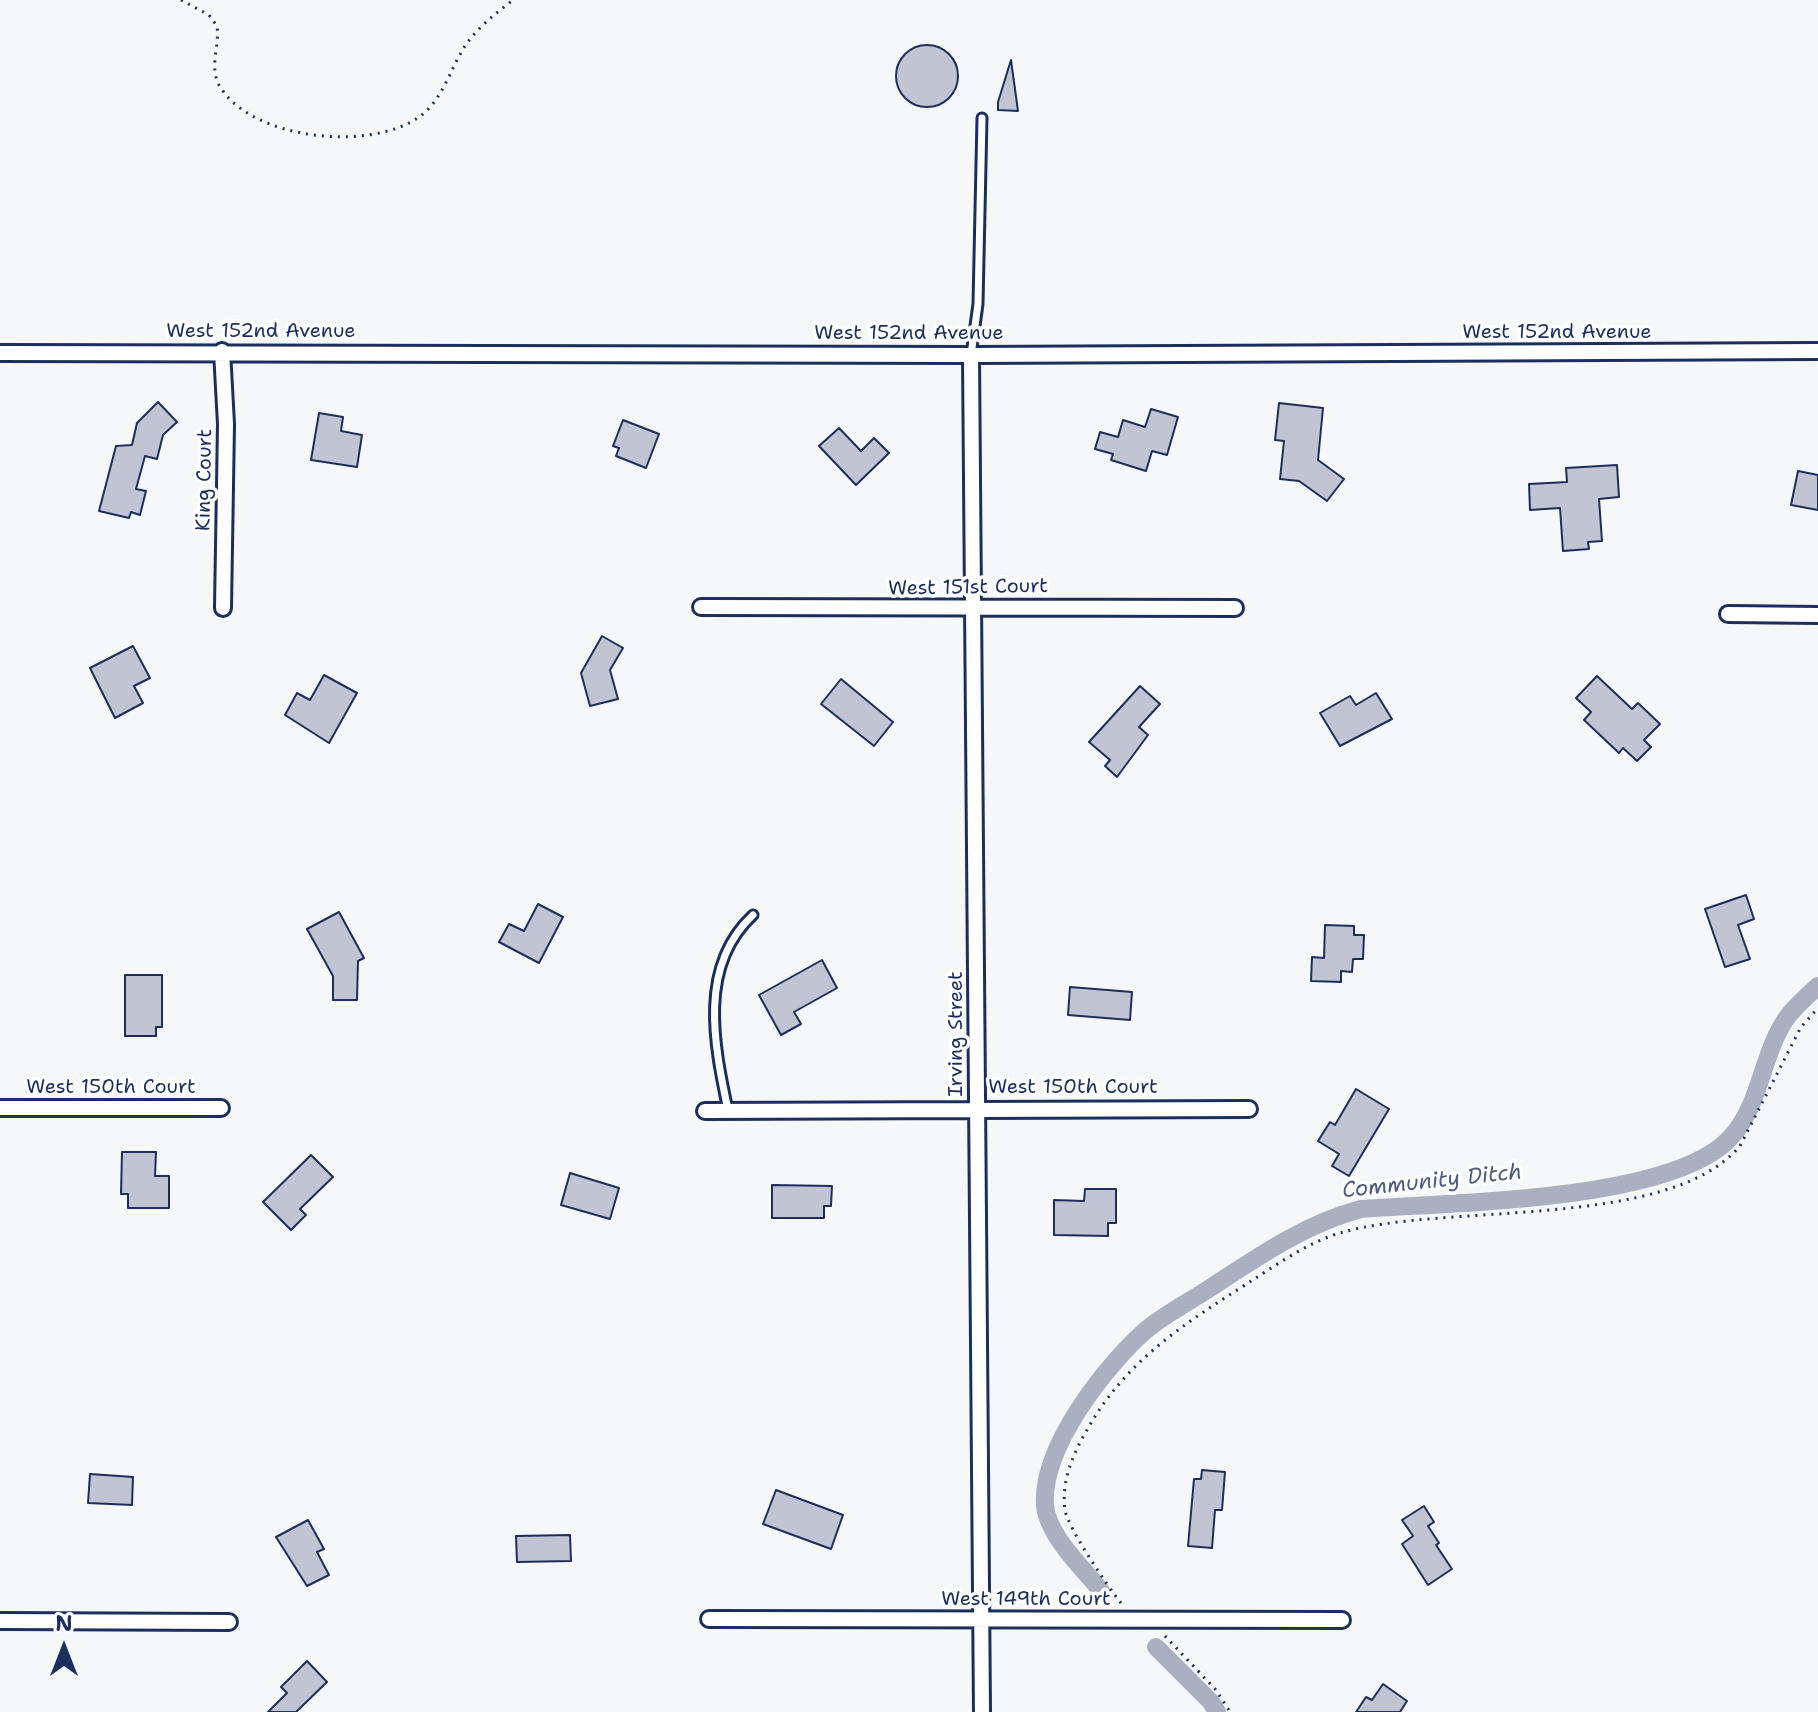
<!DOCTYPE html>
<html>
<head>
<meta charset="utf-8">
<style>
	body { margin:0 }
	#map { position:relative; width:1818px; height:1712px; overflow:hidden; background:#f6f7f9; font-family:"Shantell Sans",sans-serif }
	canvas { display:block }
	.north { position:absolute; left:24px; top:1608px; width:80px; height:80px; -webkit-text-stroke:6px #fff; paint-order:stroke; rotate:0deg; font-size:22px; font-weight:700; line-height:32px; text-align:center; color:#1b2f5e }
	.north::after { content:''; display:block; margin:auto; width:28px; height:36px; background:#1b2f5e; clip-path:polygon(50% 0,100% 100%,50% 72%,0 100%) }
</style>
</head>
<body>
<div id="map">
<canvas width="1818" height="1712"></canvas>
<div class="north">N</div>
</div>
<script>
const c = document.querySelector('canvas').getContext('2d');
c.lineJoin = 'round';
function strokePath(path, color, width, dash) { c.strokeStyle = color; c.lineWidth = width; c.lineCap = dash ? 'butt' : 'round'; c.setLineDash(dash || []); c.stroke(path); }
function paint(path, color) { c.fillStyle = color; c.fill(path, 'evenodd'); }
function label(font, color, halo, rows, align = 'center') {
  c.font = font + ' "Shantell Sans",sans-serif'; c.lineWidth = 7; c.setLineDash([]); c.textBaseline = 'middle'; c.strokeStyle = halo; c.fillStyle = color; for (const [text, x, y, turn = 0] of rows) {
    c.save(); c.translate(x, y); c.rotate((+turn || 0) * Math.PI / 180); c.textAlign = isNaN(turn) ? turn : align; if (halo) c.strokeText(text, 0, 0); c.fillText(text, 0, 0); c.restore();
  }
}
strokePath(new Path2D(`
	M1101 1591C1083 1568 1047 1535 1045 1505 1041 1448 1105 1366 1146 1330 1164 1315 1187 1303 1207 1290 1256 1258 1304 1224 1361 1209 1450 1202 1673 1202 1731 1137 1761 1105 1762 1051 1788 1016 1796 1006 1808 995 1818 986
	M1156 1647 1211 1702 1217 1712`), '#a9b0c1', 18);
const building = new Path2D(`
	M896 76a31 31 0 1 1 62 0a31 31 0 1 1-62 0Z
	M1011 60 1018 111 998 110V102Z
	M158 402 177 422 163 435 157 459 145 456 136 489 146 491 140 515 131 512 129 518 99 511 116 446 132 445 137 423Z
	M1279 403 1323 408 1318 460 1344 479 1327 501 1299 481 1280 479 1284 441 1275 440Z
	M1151 409 1178 417 1167 455 1152 451 1146 471 1111 460 1113 454 1095 449 1100 432 1118 437 1123 420 1145 427Z
	M319 413 343 417 341 431 362 435 357 467 311 460Z
	M623 420 659 434 646 468 616 456 619 448 613 446Z
	M839 428 861 451 874 438 889 453 856 485 819 446Z
	M1617 465 1619 497 1599 499 1602 541 1588 542 1589 549 1563 551 1560 508 1530 510 1529 484 1567 482 1566 468Z
	M1798 471 1818 475V510L1791 505Z
	M602 636 623 648 610 670 618 699 590 706 581 673Z
	M133 646 150 678 134 686 143 703 115 718 90 668Z
	M324 675 357 693 329 743 285 715 297 693 310 700Z
	M1597 676 1632 709 1638 703 1660 724 1644 740 1651 747 1637 761 1623 748 1619 753 1584 720 1591 712 1576 698Z
	M841 679 893 722 874 746 821 704Z
	M1140 686 1160 704 1139 727 1148 735 1117 777 1105 766 1110 760 1089 742Z
	M1376 693 1392 719 1340 746 1320 713 1350 696 1356 705Z
	M1746 895 1754 919 1738 925 1750 959 1725 967 1705 909Z
	M538 904 563 917 539 963 499 942 509 924 524 931Z
	M339 912 364 958 358 961 357 1000H333V976L307 929Z
	M1325 925 1354 926V935H1364L1363 959H1353L1352 972 1341 971V982L1311 981 1312 957 1324 958Z
	M822 960 837 988 794 1012 801 1024 781 1035 759 995Z
	M125 975H162V1027H156V1036H125Z
	M1070 987 1132 992 1130 1020 1068 1015Z
	M1356 1089 1389 1109 1349 1176 1332 1166 1339 1154 1318 1141 1330 1122 1335 1125Z
	M122 1152H156L155 1176H169V1208H128V1194H121Z
	M311 1155 333 1177 300 1209 306 1215 291 1230 263 1202Z
	M570 1173 619 1188 610 1219 561 1205Z
	M772 1185 832 1186 831 1206H824V1218H772Z
	M1085 1189H1116V1223H1108V1236L1054 1235V1200L1084 1201Z
	M1202 1470 1225 1472 1222 1510H1215L1212 1548 1188 1546 1194 1479H1201Z
	M90 1474 133 1477 132 1505 88 1503Z
	M776 1490 843 1515 831 1549 763 1524Z
	M1424 1506 1434 1522 1428 1526 1439 1543 1436 1545 1452 1569 1428 1585 1402 1544 1413 1536 1402 1520Z
	M308 1520 324 1549 317 1552 329 1575 307 1586 276 1537Z
	M570 1535 571 1561 517 1562 516 1536Z
	M307 1661 327 1682 296 1712H268L287 1693 281 1687Z
	M1383 1684 1407 1701 1400 1712H1356L1366 1697 1372 1700Z`);
paint(building, '#c0c4d3');
strokePath(building, '#1b2f5e', 2);
const lane = new Path2D(`
	M971 355 978 304 982 118
	M728 1110C714 1044 698 966 753 915`);
const street = new Path2D(`
	M222 351 226 424 223 608
	M0 353 971 355 1818 351
	M971 355 982 1712
	M701 607 1235 608
	M1728 614 1818 615
	M0 1108H221
	M705 1111 1249 1109
	M709 1619 1342 1620
	M0 1621 229 1622`);
strokePath(lane, '#1b2f5e', 13);
strokePath(street, '#1b2f5e', 20);
strokePath(new Path2D(`
	M181 0 209 15 217 26C220 46 209 66 219 85 250 140 370 152 419 117 443 100 450 69 465 46 478 27 495 14 513 0
	M1121 1603C1108 1587 1068 1528 1065 1510 1061 1481 1073 1454 1087 1430 1124 1363 1182 1325 1245 1285 1275 1266 1306 1243 1340 1233 1445 1202 1668 1231 1740 1146L1801 1027 1818 1008
	M1165 1636 1216 1690 1230 1712`), '#1b2f5e', 3, [2, 6]);
strokePath(lane, '#fff', 7);
strokePath(street, '#fff', 14);
label('20px', '#1b2f5e', '#fff', [
	["West 152nd Avenue",261,332],
	["West 152nd Avenue",1557,333],
	["West 152nd Avenue",909,334],
	["King Court",205,480,-89],
	["West 151st Court",968,588,-1],
	["Irving Street",957,1034,-90],
	["West 150th Court",111,1088],
	["West 150th Court",1073,1088],
	["West 149th Court",1026,1600]
]);
label('italic 22px', '#4d5c81', '#fff', [
	["Community Ditch",1432,1182,-6]
]);
</script>
</body>
</html>
